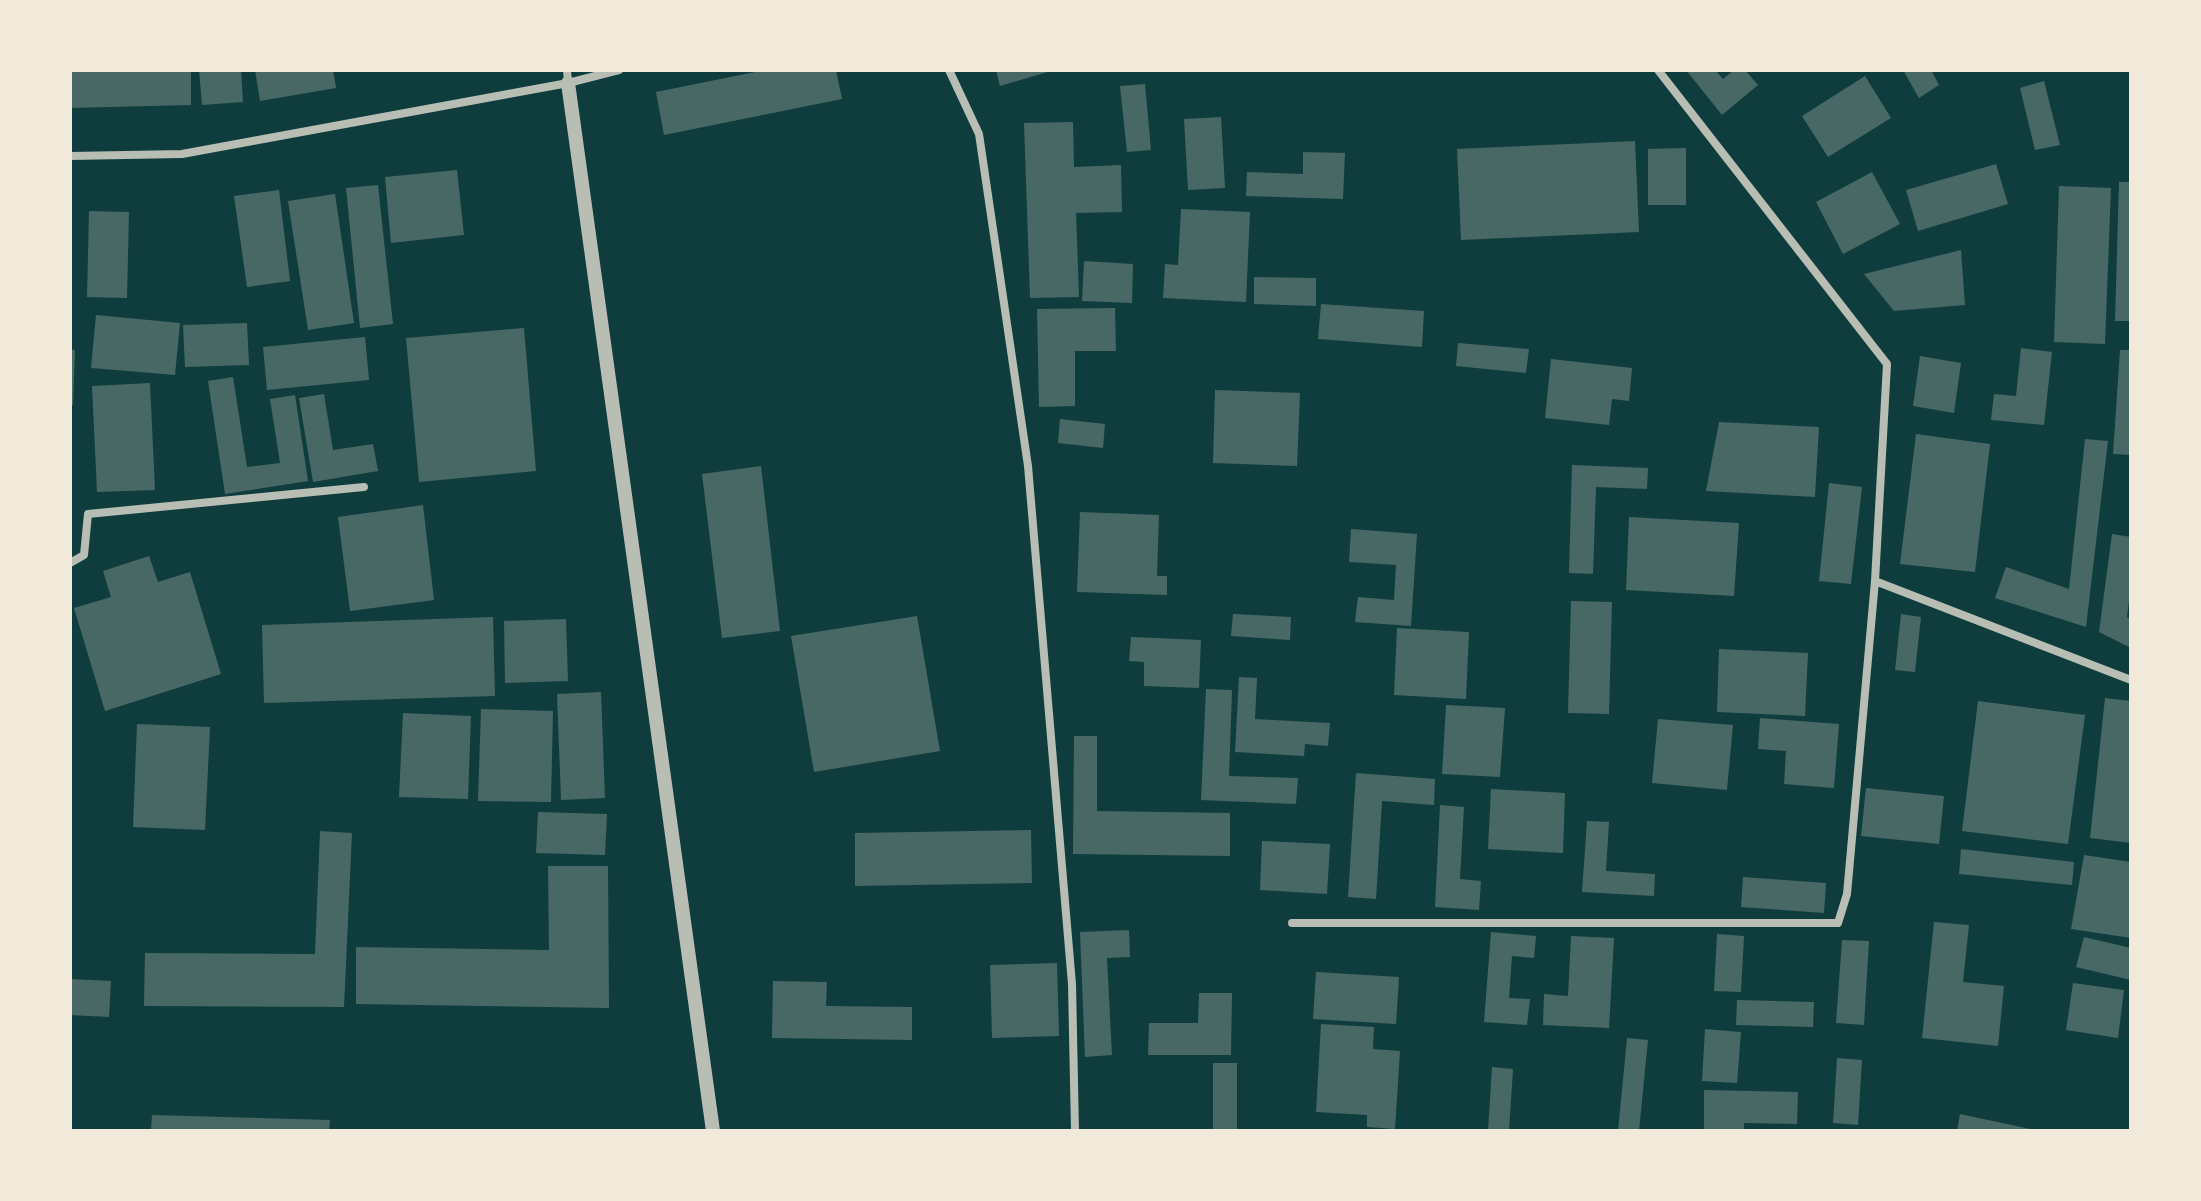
<!DOCTYPE html>
<html>
<head>
<meta charset="utf-8">
<style>
	body { margin:0 }
	#map { position:relative; width:2201px; height:1201px; overflow:hidden; background:#0f3d3e; font-family:Ubuntu,sans-serif }
	canvas { display:block }
	.frame { position:absolute; inset:0; border:72px solid #f1e9da; pointer-events:none }
</style>
</head>
<body>
<div id="map">
<canvas width="2201" height="1201"></canvas>
<div class="frame"></div>
</div>
<script>
const c = document.querySelector('canvas').getContext('2d');
c.lineJoin = 'round';
function paint(path, color) { c.fillStyle = color; c.fill(path, 'evenodd'); }
function strokePath(path, color, width, dash) { c.strokeStyle = color; c.lineWidth = width; c.lineCap = dash ? 'butt' : 'round'; c.setLineDash(dash || []); c.stroke(path); }
paint(new Path2D(`
	M70 70H191V105L70 108Z
	M199 70H241L243 102 202 105Z
	M255 70H333L336 88 260 101Z
	M765 70H836L842 99 664 135 656 92Z
	M996 70H1051V71L1000 86Z
	M1686 70H1715L1723 79 1734 70H1745L1758 85 1722 115Z
	M1903 70H1931L1939 85 1919 98Z
	M1865 76 1891 118 1828 157 1802 116Z
	M2044 81 2060 145 2035 150 2020 88Z
	M1145 84 1151 150 1127 152 1120 86Z
	M1221 117 1225 188 1188 190 1184 119Z
	M1073 122 1074 167 1121 165 1122 212 1076 213 1079 297 1030 298 1024 123Z
	M1635 141 1639 232 1461 240 1457 149Z
	M1686 148V205H1648V149Z
	M1303 152 1345 153 1343 199 1246 196 1247 172 1303 174Z
	M1996 164 2008 204 1918 231 1906 190Z
	M457 170 464 235 391 243 385 177Z
	M1872 172 1900 224 1843 254 1816 202Z
	M2119 182H2131V321H2115Z
	M378 185 393 324 360 328 346 188Z
	M2059 186 2111 188 2105 344 2054 342Z
	M279 190 290 281 247 287 234 196Z
	M335 194 354 323 308 330 288 201Z
	M1181 209 1250 212 1246 302 1163 298 1165 264 1178 265Z
	M89 211 129 212 127 298 87 297Z
	M1961 250 1965 305 1894 311 1864 274Z
	M1084 261 1133 264 1132 303 1082 301Z
	M1254 277 1316 278V306L1254 304Z
	M1321 304 1424 311 1422 347 1318 339Z
	M1115 308 1116 351H1075V406L1039 407 1037 309Z
	M96 315 180 323 175 375 91 368Z
	M247 323 249 365 185 367 183 325Z
	M524 328 536 471 419 482 406 338Z
	M365 337 369 380 267 390 263 347Z
	M1458 343 1529 349 1526 373 1456 366Z
	M2021 348 2052 352 2044 425 1991 420 1994 394 2016 396Z
	M70 350H75L73 405H70Z
	M2120 350H2131V455L2113 454Z
	M1920 356 1961 363 1954 413 1913 406Z
	M1551 359 1632 368 1629 401 1612 399 1609 425 1545 418Z
	M233 377 247 467 280 463 270 399 295 395 308 481 225 494 208 381Z
	M150 383 155 490 97 492 92 386Z
	M1215 390 1300 393 1297 466 1213 463Z
	M324 394 333 450 373 444 378 471 313 482 299 398Z
	M1060 419 1105 424 1103 448 1058 443Z
	M1719 422 1819 427 1815 497 1706 491Z
	M1916 434 1990 444 1975 572 1900 564Z
	M2085 439 2108 441 2086 627 1995 598 2006 567 2069 589Z
	M1572 465 1648 468 1647 489 1596 487 1593 574 1569 573Z
	M761 466 780 631 722 638 702 474Z
	M1829 483 1862 487 1851 584 1819 581Z
	M423 505 434 600 350 611 338 517Z
	M1080 512 1159 515 1157 576H1167V595L1077 592Z
	M1629 517 1739 523 1734 596 1626 590Z
	M1351 529 1417 534 1411 626 1355 622 1358 597 1394 600 1396 565 1349 562Z
	M2112 534 2131 537V584L2127 617 2131 619V648L2099 632Z
	M149 556 158 582 190 572 221 674 105 711 74 608 111 597 103 571Z
	M1571 601 1612 602 1609 714 1568 713Z
	M1233 614 1291 617 1290 640 1231 636Z
	M1901 614 1921 617 1915 672 1895 670Z
	M917 616 940 751 814 772 791 636Z
	M493 617 495 696 264 703 262 625Z
	M566 619 568 681 505 683 504 621Z
	M1397 628 1469 632 1466 699 1394 695Z
	M1131 637 1201 640 1199 688 1144 686V662L1129 661Z
	M1719 649 1808 653 1805 716 1717 712Z
	M1239 677 1257 678 1255 719 1330 723 1328 746 1305 744 1304 756 1235 752Z
	M1206 689 1232 690 1229 776 1298 778 1296 804 1201 800Z
	M601 692 605 798 561 800 557 694Z
	M2105 698 2131 701V843L2090 838Z
	M1978 701 2085 715 2068 844 1962 831Z
	M1446 705 1505 708 1500 777 1442 774Z
	M481 709 553 711 551 802 478 801Z
	M403 713 471 716 468 799 399 797Z
	M1760 718 1839 724 1834 788 1784 784 1786 751 1758 749Z
	M1658 719 1733 725 1727 790 1652 783Z
	M137 724 210 727 205 830 133 827Z
	M1074 736H1097V811L1230 813V856L1073 854Z
	M1356 773 1435 779 1434 805 1382 801 1376 899 1348 897Z
	M1866 788 1944 796 1939 844 1861 836Z
	M1491 789 1565 793 1563 853 1488 849Z
	M1440 805 1464 807 1460 879 1481 881 1479 910 1435 907Z
	M538 812 607 814 605 855 536 853Z
	M1587 821 1609 822 1606 871 1655 874 1654 896 1582 892Z
	M1031 830 1032 883 855 886V833Z
	M320 831 352 833 344 1007 144 1006 145 953 315 954Z
	M1262 841 1330 844 1327 894 1260 890Z
	M1961 849 2074 862 2072 885 1959 874Z
	M2084 855 2131 862V938L2071 929Z
	M548 866H608L609 1008 356 1004V947L549 950Z
	M1743 877 1826 883 1824 913 1741 907Z
	M1934 922 1969 925 1963 982 2004 986 1998 1046 1922 1038Z
	M1129 930 1130 957 1107 958 1112 1055 1085 1057 1080 932Z
	M1491 932 1536 936 1534 958 1512 956 1509 998 1530 999 1527 1025 1484 1022Z
	M1717 934 1744 936 1741 992 1714 991Z
	M1571 936 1614 938 1609 1028 1543 1025 1544 994 1568 996Z
	M2084 937 2131 948V980L2076 967Z
	M1842 940 1869 941 1864 1025 1836 1023Z
	M1057 963 1059 1036 992 1038 990 965Z
	M1316 972 1399 977 1396 1024 1313 1019Z
	M70 979 111 981 109 1017 70 1015Z
	M773 981 827 982 826 1006 912 1007V1040L772 1038Z
	M2073 983 2124 990 2118 1038 2066 1030Z
	M1199 993H1232L1231 1055H1148L1149 1023H1198Z
	M1737 1000 1814 1002 1813 1027 1736 1025Z
	M1321 1024 1374 1027 1373 1049 1400 1051 1395 1129 1367 1127V1115L1316 1112Z
	M1705 1029 1741 1032 1737 1083 1702 1081Z
	M1627 1038 1648 1040 1639 1131H1618Z
	M1837 1058 1862 1060 1858 1125 1833 1123Z
	M1213 1063H1237V1131H1213Z
	M1492 1067 1513 1069 1509 1131H1488Z
	M1704 1090 1798 1092 1797 1124 1744 1123V1131H1704Z
	M1960 1114 2035 1130V1131H1957Z
	M152 1115 330 1120 329 1131H151Z`), '#486865');
strokePath(new Path2D(`
	M949 70 979 134 1028 466 1072 984 1075 1131
	M1658 70 1887 364 1875 581 2131 680
	M568 83 619 70
	M70 156 182 154 568 83 567 70
	M70 563 84 555 88 514 364 487
	M1292 923H1838L1847 894 1875 581`), '#b8beb3', 8);
strokePath(new Path2D(`
	M568 83 713 1131`), '#b8beb3', 14);
</script>
</body>
</html>
